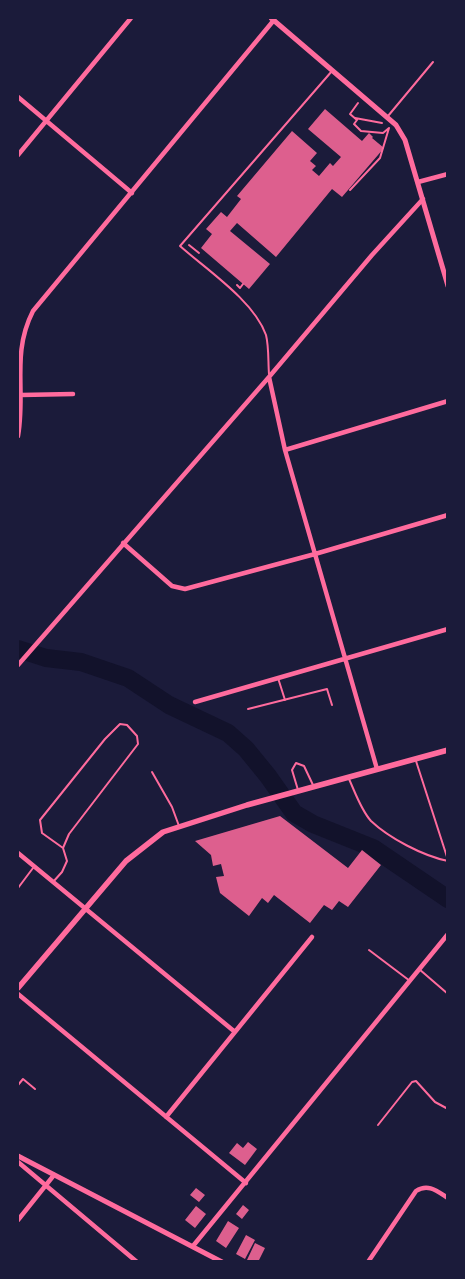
<!DOCTYPE html>
<html>
<head>
<meta charset="utf-8">
<style>
	body { margin:0 }
	#map { position:relative; width:465px; height:1279px; overflow:hidden; background:#1b1b3a; font-family:Inter,sans-serif }
	canvas { display:block }
	.frame { position:absolute; inset:0; border:19px solid #1b1b3a; pointer-events:none }
</style>
</head>
<body>
<div id="map">
<canvas width="465" height="1279"></canvas>
<div class="frame"></div>
</div>
<script>
const c = document.querySelector('canvas').getContext('2d');
c.lineJoin = 'round';
function strokePath(path, color, width, dash) { c.strokeStyle = color; c.lineWidth = width; c.lineCap = dash ? 'butt' : 'round'; c.setLineDash(dash || []); c.stroke(path); }
function paint(path, color) { c.fillStyle = color; c.fill(path, 'evenodd'); }
strokePath(new Path2D(`
	M18 649 46 658 81 662 128 678 169 705 228 733 246 749 268 776 294 813 313 824 373 848 448 899`), '#12122b', 18);
paint(new Path2D(`
	M325 109 362 141 369 133 373 137 372 138 384 148 342 197 332 189 276 257 237 223 230 231 270 264 249 289 201 248 212 234 206 229 221 212 227 217 241 199 237 196 292 131 317 153 310 161 316 166 312 170 319 176 330 163 333 166 341 157 308 129Z
	M280 816 348 868 362 850 381 865 348 907 339 901 332 910 324 905 310 923 274 895 268 903 262 898 249 916 220 893 216 877 224 876 221 864 213 866 211 855 195 841Z
	M248 1142 257 1149 245 1165 229 1153 237 1143 243 1148Z
	M196 1188 205 1195 199 1202 190 1195Z
	M243 1205 249 1210 242 1219 236 1214Z
	M196 1206 206 1214 195 1228 185 1220Z
	M228 1221 239 1228 226 1248 216 1241Z
	M246 1235 255 1240 245 1259 236 1254Z
	M255 1243 265 1248 258 1262H250L247 1260Z`), '#dd5f8e');
strokePath(new Path2D(`
	M358 103 350 114 357 120 354 124 361 131 383 133 389 128
	M355 118 382 123
	M350 190 380 158 389 128
	M189 245 199 253
	M237 285 240 288 243 284`), '#ff6b9d', 2);
strokePath(new Path2D(`
	M388 116 433 62
	M269 374C268 362 269 347 266 335 254 301 207 270 180 246L332 71
	M278 678 285 700
	M248 709 327 689 332 705
	M416 761 448 860
	M152 772 172 807 179 826
	M349 779C355 792 361 810 371 821 389 838 423 856 448 861
	M298 790 292 770 296 763 304 766 313 785
	M53 882 62 872 67 861 63 848 69 834 138 744 137 736 127 725 120 724 105 739 40 820 42 833 63 848
	M18 888 33 868
	M369 950 410 981
	M419 969 448 994
	M18 1085 23 1079 35 1089
	M378 1125 412 1082 416 1081 435 1102 448 1109`), '#ff6b9d', 2);
strokePath(new Path2D(`
	M18 97 132 193
	M18 155 131 18
	M418 182 448 174
	M269 377 285 450 377 769
	M21 395 73 394
	M18 436C26 391 11 354 33 311L274 20
	M285 450 448 401
	M123 543 172 586 185 589 315 554 448 515
	M18 665 269 377 372 255 423 199
	M195 702 448 629
	M18 853 235 1032
	M18 994 246 1183
	M166 1117 312 937
	M18 1162 137 1262
	M18 1220 54 1175
	M193 1246 448 934
	M368 1262 416 1191C428 1183 437 1191 448 1198`), '#ff6b9d', 4.5);
strokePath(new Path2D(`
	M271 18 396 125 405 140 448 286
	M18 1156 222 1262`), '#ff6b9d', 5);
strokePath(new Path2D(`
	M18 988 126 861 163 832 247 805 448 750`), '#ff6b9d', 5.5);
</script>
</body>
</html>
